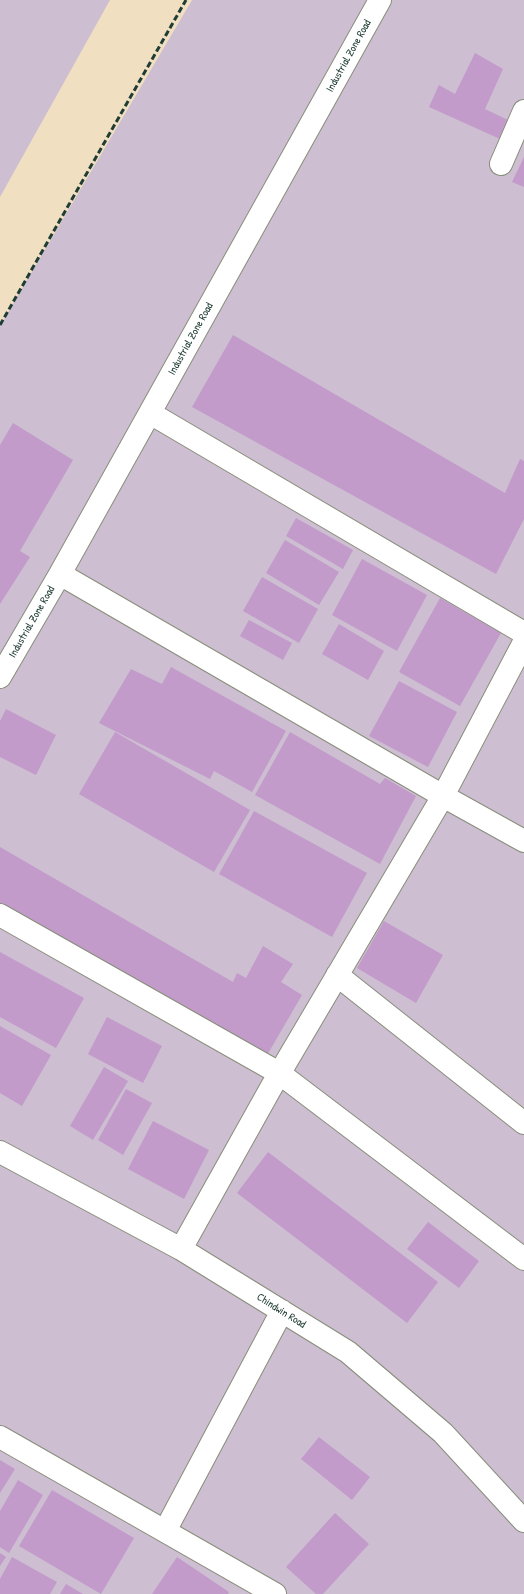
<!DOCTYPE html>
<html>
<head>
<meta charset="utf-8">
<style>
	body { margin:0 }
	canvas { display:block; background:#f0dfc0 }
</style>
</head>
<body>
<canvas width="524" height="1594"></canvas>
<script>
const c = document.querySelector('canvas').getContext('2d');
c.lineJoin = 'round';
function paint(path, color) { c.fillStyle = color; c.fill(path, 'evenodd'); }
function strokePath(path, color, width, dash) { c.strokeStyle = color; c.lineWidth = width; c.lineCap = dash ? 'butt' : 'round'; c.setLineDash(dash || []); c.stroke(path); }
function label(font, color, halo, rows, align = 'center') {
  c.font = font + ' "Patrick Hand",sans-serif'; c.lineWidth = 3.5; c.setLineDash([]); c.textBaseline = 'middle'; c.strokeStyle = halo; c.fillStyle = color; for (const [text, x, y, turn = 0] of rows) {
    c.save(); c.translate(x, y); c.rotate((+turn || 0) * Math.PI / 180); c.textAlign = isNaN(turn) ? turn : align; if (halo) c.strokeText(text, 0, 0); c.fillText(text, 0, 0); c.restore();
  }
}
paint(new Path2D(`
	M0 0H110L0 197Z
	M192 0H524V1594H0V326Z`), '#cdbed2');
paint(new Path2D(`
	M475 53 503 69 485 109 508 120 500 139 429 107 439 85 455 94Z
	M524 157V187L512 182Z
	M233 335 505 493 520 459 524 461V519L496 574 192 407Z
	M13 423 73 460 20 551 30 557 0 604V445Z
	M296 518 353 550 343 569 286 536Z
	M285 540 339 572 319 605 266 573Z
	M362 559 427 595 397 651 332 615Z
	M262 577 318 609 299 643 243 611Z
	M440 598 501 633 460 706 399 672Z
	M249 620 292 643 283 660 240 636Z
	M339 624 384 651 368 680 322 654Z
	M171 667 286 731 252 792 214 771 210 779 99 723 131 669 162 684Z
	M399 681 457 712 428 767 369 736Z
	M6 709 56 735 36 775 0 757V721Z
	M115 732 250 810 214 872 79 794Z
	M290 732 380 784 385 778 416 796 380 864 255 795Z
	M254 811 367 873 332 937 219 874Z
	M0 847 233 982 237 973 246 978 263 946 293 964 281 982 302 995 266 1057 0 908Z
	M384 921 443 955 416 1003 357 968Z
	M0 952 84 998 56 1048 0 1017Z
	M107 1017 162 1046 143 1083 88 1054Z
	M0 1026 51 1055 22 1106 0 1093Z
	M104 1067 128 1081 93 1140 70 1126Z
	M126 1089 152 1103 123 1155 98 1140Z
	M153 1121 209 1150 184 1199 128 1169Z
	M268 1152 438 1282 407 1323 237 1193Z
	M428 1222 479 1261 459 1288 407 1249Z
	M319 1437 370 1477 352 1500 301 1459Z
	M0 1460 15 1469 0 1493Z
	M18 1480 43 1495 9 1553 0 1547V1511Z
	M52 1490 134 1538 101 1594 19 1546Z
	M335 1513 369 1544 323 1594H316L286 1567Z
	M0 1553 6 1557 0 1566Z
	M12 1557 57 1582 50 1594H0V1579Z
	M177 1557 229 1592 228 1594H152Z
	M66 1584 83 1594H60Z`), '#c29bcb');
const minor = new Path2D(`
	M501 164 524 111
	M150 413 524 633
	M60 574 443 796 524 841
	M0 677 60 574 380 0
	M0 915 279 1073 524 1259
	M337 975 524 1123
	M0 1152 181 1249 348 1352 443 1433 524 1521
	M181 1249 272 1086 443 796 524 642
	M0 1437 275 1594
	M165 1531 282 1311`);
strokePath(minor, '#888e7a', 24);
strokePath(minor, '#fff', 22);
strokePath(new Path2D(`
	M0 325 186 0`), '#1f3d34', 3, [6, 3]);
label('11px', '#1f3d34', '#fff', [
	["Industrial Zone Road",349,56,-61],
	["Industrial Zone Road",191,339,-61],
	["Industrial Zone Road",32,622,-60],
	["Chindwin Road",281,1311,32]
]);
</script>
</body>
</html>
